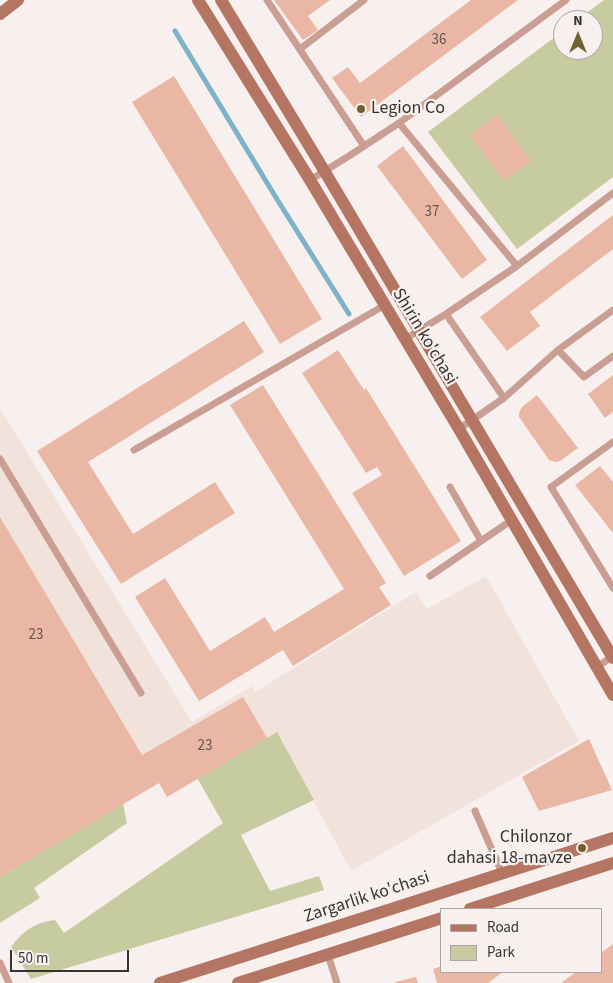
<!DOCTYPE html>
<html>
<head>
<meta charset="utf-8">
<style>
	body { margin:0 }
	#map { position:relative; width:613px; height:983px; overflow:hidden; background:#f8f0ee; font-family:"Source Sans 3",sans-serif }
	canvas { display:block }
	.legend { position:absolute; left:440px; top:908px; width:162px; height:65px; box-sizing:border-box; background:#f8f0ee; border:1px solid #aaa5a3; margin:0; padding:6px 9px; list-style:none; font-size:15px; color:#363433 }
	.legend li { display:flex; align-items:center; gap:10px; height:25px }
	.legend b { width:25px; border:1px solid #aaa5a3 }
	.north { position:absolute; left:553px; top:10px; width:50px; height:50px; box-sizing:border-box; background:#f8f0ee; border:1px solid #aaa5a3; border-radius:50%; rotate:0deg; font-size:14px; font-weight:700; line-height:20px; text-align:center; color:#363433 }
	.north::after { content:''; display:block; margin:auto; width:18px; height:22px; background:#70602d; clip-path:polygon(50% 0,100% 100%,50% 72%,0 100%) }
	.scale { position:absolute; left:10px; top:950px; width:119px; height:22px; box-sizing:border-box; border:2px solid #363433; border-top:0; padding-left:6px; font-size:15px; line-height:18px; white-space:nowrap; color:#363433; -webkit-text-stroke:4px #f8f0ee; paint-order:stroke }
</style>
</head>
<body>
<div id="map">
<canvas width="613" height="983"></canvas>
<ul class="legend">
<li><b style="height:6px;background:#b47563"></b>Road</li>
<li><b style="height:14px;background:#c7cba0"></b>Park</li>
</ul>
<div class="north">N</div>
<div class="scale">50 m</div>
</div>
<script>
const c = document.querySelector('canvas').getContext('2d');
c.lineJoin = 'round';
function paint(path, color) { c.fillStyle = color; c.fill(path, 'evenodd'); }
function strokePath(path, color, width, dash) { c.strokeStyle = color; c.lineWidth = width; c.lineCap = dash ? 'butt' : 'round'; c.setLineDash(dash || []); c.stroke(path); }
function label(font, color, halo, rows, align = 'center') {
  c.font = font + ' "Source Sans 3",sans-serif'; c.lineWidth = 4.5; c.setLineDash([]); c.textBaseline = 'middle'; c.strokeStyle = halo; c.fillStyle = color; for (const [text, x, y, turn = 0] of rows) {
    c.save(); c.translate(x, y); c.rotate((+turn || 0) * Math.PI / 180); c.textAlign = isNaN(turn) ? turn : align; if (halo) c.strokeText(text, 0, 0); c.fillText(text, 0, 0); c.restore();
  }
}
paint(new Path2D(`
	M0 408 192 722 252 686 255 692 416 592 427 609 486 576 579 741 351 871 276 732 167 797 159 783 0 877Z`), '#f1e2dc');
paint(new Path2D(`
	M604 0H613V177L517 249 428 132 563 31V50H593V20H577Z
	M277 732 314 800 241 835 270 891 319 876 324 890 31 979 11 947C24 930 34 923 55 920L64 933 223 823 197 778Z
	M123 804 127 823 34 888 40 898 0 923V877Z`), '#c7cba0');
strokePath(new Path2D(`
	M175 31 275 196 349 314`), '#7db2c8', 5);
paint(new Path2D(`
	M274 0H330L308 16 318 30 303 40Z
	M471 0H518L361 117 332 78 348 67 360 83Z
	M174 76 322 319 280 344 132 102Z
	M498 115 531 161 504 181 470 135Z
	M403 146 487 260 462 279 377 166Z
	M613 215V249L530 312 540 326 507 351 480 317Z
	M244 321 264 352 88 462 133 534 215 482 235 513 121 584 37 451Z
	M338 350 364 390 366 388 461 541 404 576 352 493 382 475 377 467 366 473 302 373Z
	M613 375V412L605 418 588 394Z
	M263 385 386 583 379 587 391 605 293 666 283 650 199 701 135 597 165 578 210 651 265 617 274 632 344 589 230 405Z
	M537 395 578 448 560 461 555 462 549 460 519 417V413L522 407Z
	M600 466 613 482V533L575 485Z
	M0 517 142 755 243 697 267 738 167 797 159 783 0 877Z
	M589 739 612 790 539 811 522 777Z
	M613 944V983H561L576 972H602V952Z
	M442 966V972H503L488 983H437L433 969Z
	M416 977 418 983H395V982Z`), '#eab7a5');
strokePath(new Path2D(`
	M267 0 364 146
	M300 49 364 0
	M399 123 566 0
	M310 180 349 156 399 123 517 266
	M405 339 446 314
	M558 350 584 377 613 356
	M504 398 446 314 517 266 613 193
	M459 429 504 398 558 350 613 310
	M613 442 551 487 613 588
	M134 450 385 305
	M0 459 141 693
	M481 541 512 520
	M430 576 481 541 450 487
	M597 667 613 656
	M475 811 502 873
	M328 955 337 983
	M0 963 9 983`), '#ca9e92', 7);
strokePath(new Path2D(`
	M198 0 310 180 459 429 613 695
	M221 0 325 172 613 658
	M0 14 18 0
	M470 909 613 863
	M160 983 613 838
	M238 983 442 918`), '#b47563', 12);
for (const [x, y, r, color] of [
	[361,109,5,"#70602d"],
	[582,848,5,"#70602d"]
]) { const dot = new Path2D(); dot.arc(x, y, r, 0, 2 * Math.PI); c.fillStyle = color; c.fill(dot); strokePath(dot, '#f8f0ee', 2); }
label('15px', '#635550', null, [
	["36",439,41],
	["37",432,213],
	["23",36,636],
	["23",205,747]
]);
label('18px', '#363433', '#f8f0ee', [
	["Legion Co",371,109],
	["Chilonzor",572,838,"right"],
	["dahasi 18-mavze",572,859,"right"]
], 'left');
label('18px', '#363433', '#f8f0ee', [
	["Shirin ko'chasi",424,337,59],
	["Zargarlik ko'chasi",367,898,-18]
]);
</script>
</body>
</html>
